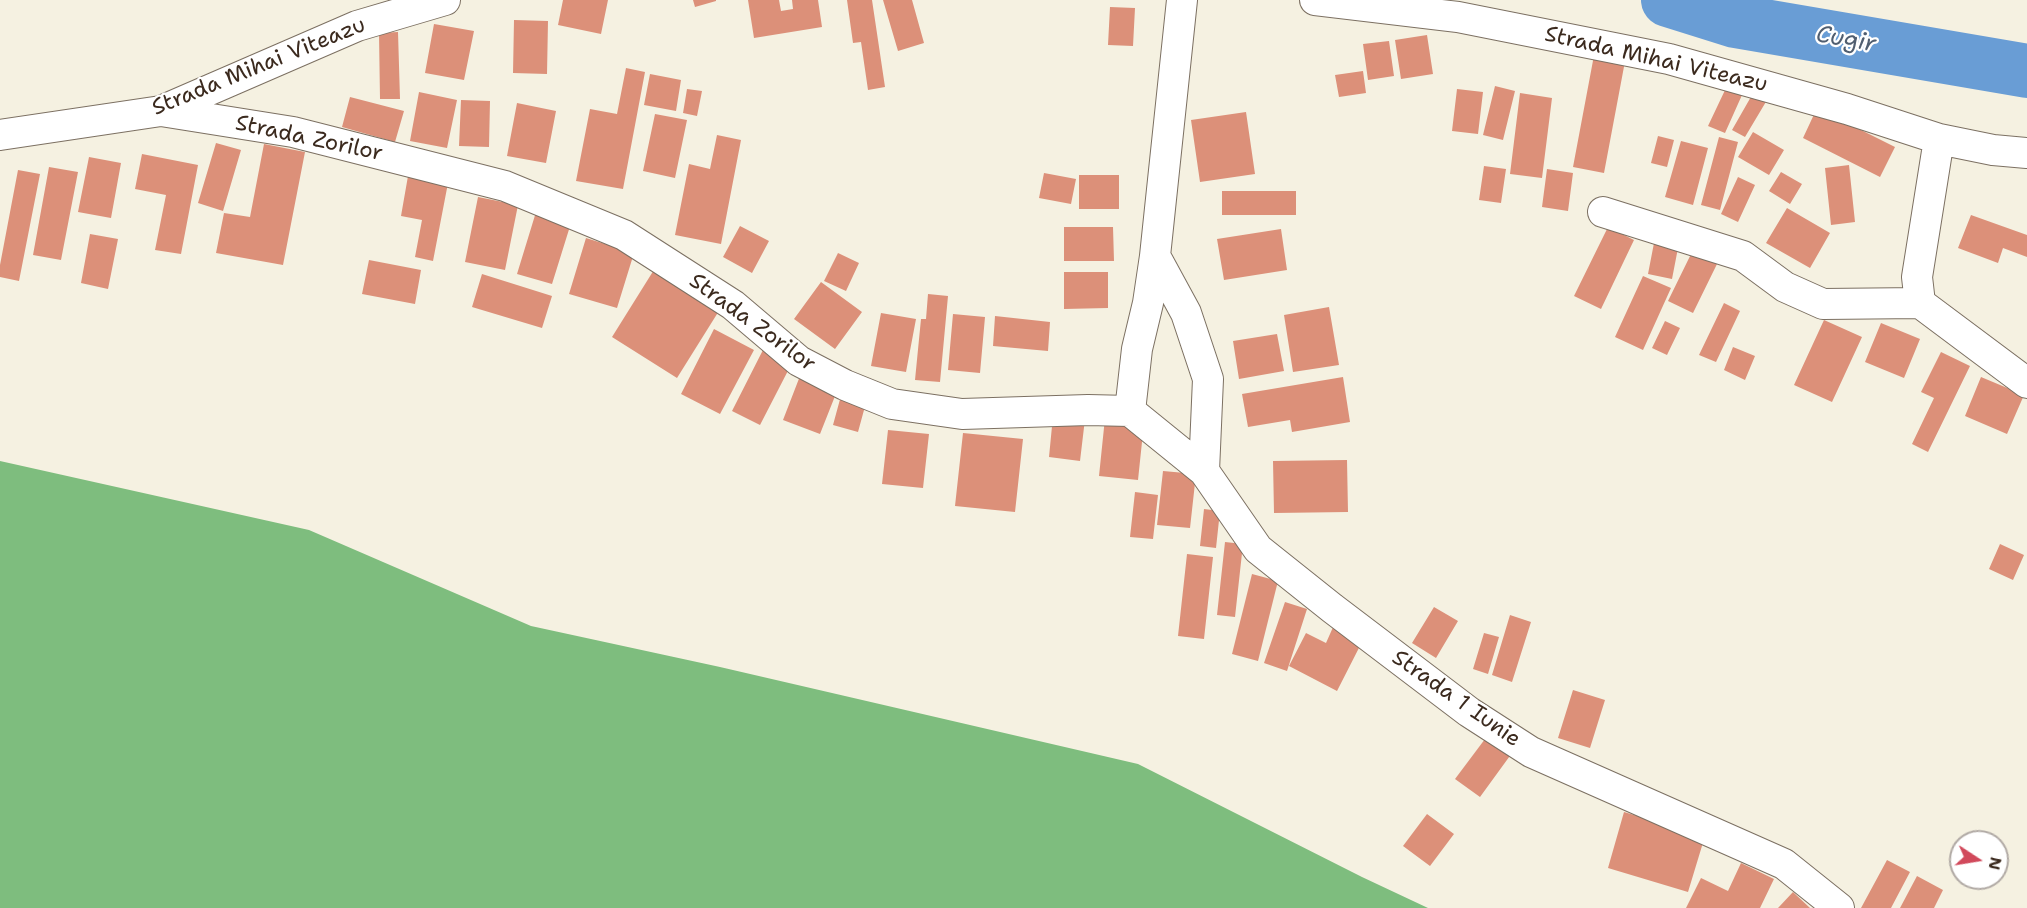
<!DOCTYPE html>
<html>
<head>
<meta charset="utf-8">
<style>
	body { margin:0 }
	#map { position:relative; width:2027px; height:908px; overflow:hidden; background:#f5f1e1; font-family:"Shantell Sans",sans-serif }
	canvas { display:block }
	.north { position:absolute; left:1949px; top:830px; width:60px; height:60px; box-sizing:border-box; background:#fff; border:2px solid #b1aaa5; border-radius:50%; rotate:102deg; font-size:16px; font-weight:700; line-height:24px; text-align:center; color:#3b2a1e }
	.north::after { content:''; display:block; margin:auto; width:21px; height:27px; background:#d1495b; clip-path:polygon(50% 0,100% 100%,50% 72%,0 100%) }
</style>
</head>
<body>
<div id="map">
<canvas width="2027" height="908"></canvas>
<div class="north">N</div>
</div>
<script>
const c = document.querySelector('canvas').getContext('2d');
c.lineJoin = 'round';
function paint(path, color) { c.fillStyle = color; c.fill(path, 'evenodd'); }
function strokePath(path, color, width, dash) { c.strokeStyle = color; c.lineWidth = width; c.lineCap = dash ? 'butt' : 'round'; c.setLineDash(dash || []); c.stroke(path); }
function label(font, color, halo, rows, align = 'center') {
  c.font = font + ' "Shantell Sans",sans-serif'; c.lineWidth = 4.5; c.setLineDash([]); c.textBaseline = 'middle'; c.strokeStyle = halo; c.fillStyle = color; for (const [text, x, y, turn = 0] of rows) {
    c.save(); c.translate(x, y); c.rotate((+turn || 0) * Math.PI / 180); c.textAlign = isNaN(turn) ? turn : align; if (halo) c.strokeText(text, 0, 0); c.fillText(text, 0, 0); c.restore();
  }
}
paint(new Path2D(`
	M0 461 309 530 531 626 720 667 1138 764 1362 877 1428 908H0Z`), '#7ebd7e');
strokePath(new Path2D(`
	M1668 0 1735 21 2027 71`), '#699dd5', 54);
paint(new Path2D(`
	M563 0H608L601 34 558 25Z
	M693 0H716V1L695 7Z
	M748 0H779L781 11 793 9 792 0H818L822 27 754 38Z
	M847 0H872L885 87 868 90 861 42 853 43Z
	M883 0H912L924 43 898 51Z
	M1110 7 1135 8 1133 46 1108 45Z
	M514 20 548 21 547 74 513 73Z
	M434 24 474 31 464 80 425 73Z
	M398 32 400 99H380L379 33Z
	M1427 35 1433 74 1401 79 1395 40Z
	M1389 41 1394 76 1368 80 1363 44Z
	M1595 50 1626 56 1604 173 1573 167Z
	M626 68 645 72 623 189 576 181 590 109 617 114Z
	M1363 71 1366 93 1339 97 1335 75Z
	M650 74 681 80 676 111 644 105Z
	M1495 86 1515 91 1503 140 1483 135Z
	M1726 88 1742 95 1725 133 1708 126Z
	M1756 88 1770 95 1745 137 1732 130Z
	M687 89 702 91 697 116 683 113Z
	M1457 89 1483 92 1478 134 1452 131Z
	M419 92 457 100 447 148 410 141Z
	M1520 93 1552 98 1542 178 1510 174Z
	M350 97 404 111 395 142 342 127Z
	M461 100 490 101 489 147 459 146Z
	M517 103 556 111 546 163 507 156Z
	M1817 108 1895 147 1880 177 1803 138Z
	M1246 112 1255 174 1200 182 1191 120Z
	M655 114 687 120 675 178 643 171Z
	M1753 132 1784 150 1769 175 1738 157Z
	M717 135 741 140 721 244 675 235 689 164 710 169Z
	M1658 136 1674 140 1667 167 1651 163Z
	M1719 137 1738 142 1720 210 1701 205Z
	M1681 141 1708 148 1693 205 1665 197Z
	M216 143 241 150 223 211 198 203Z
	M264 144 305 152 283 265 216 253 224 213 250 217Z
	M142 154 198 165 181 254 155 250 166 195 135 189Z
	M89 157 121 163 111 218 78 212Z
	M1849 165 1855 222 1831 225 1825 168Z
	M1484 166 1506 169 1501 203 1479 200Z
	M49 167 78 172 61 260 33 255Z
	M1547 169 1573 173 1568 211 1542 207Z
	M18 170 40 174 19 281 0 277V265Z
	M1781 172 1802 184 1790 204 1769 191Z
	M1044 173 1076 179 1071 204 1039 198Z
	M1079 175H1119V209H1079Z
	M408 176 448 183 433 261 415 257 422 220 401 216Z
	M1738 177 1755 185 1738 222 1721 214Z
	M1222 191H1296V215H1222Z
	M478 197 518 205 505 270 465 262Z
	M1787 208 1830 233 1810 268 1766 243Z
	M536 212 571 223 552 284 517 274Z
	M1971 215 2027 235V257L2003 248 1998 263 1958 248Z
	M740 226 769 241 752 273 723 257Z
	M1064 227H1113L1114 261H1064Z
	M1608 227 1634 240 1601 309 1574 296Z
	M1281 229 1287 270 1224 280 1217 239Z
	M90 234 118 239 108 289 81 283Z
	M586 238 634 253 617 308 569 294Z
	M1654 243 1678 248 1672 279 1648 274Z
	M1692 252 1717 264 1693 313 1668 301Z
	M838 253 859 263 846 291 824 281Z
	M369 260 421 270 415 304 362 294Z
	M657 265 722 306 677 378 612 337Z
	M1064 272H1108V308L1064 309Z
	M482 274 552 296 542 328 472 307Z
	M1643 276 1671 288 1643 350 1615 337Z
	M821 282 862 312 835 349 794 319Z
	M928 294 948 296 940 382 915 380 921 319H926Z
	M1724 303 1740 311 1716 362 1699 355Z
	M1329 307 1339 365 1293 372 1284 315Z
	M881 313 916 319 906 372 871 366Z
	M953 314 985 317 980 373 948 370Z
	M995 316 1050 322 1048 351 993 346Z
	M1824 320 1862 337 1832 402 1794 385Z
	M1665 321 1680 328 1667 355 1652 348Z
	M1881 323 1920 339 1904 378 1865 362Z
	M714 329 754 350 720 414 681 394Z
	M1277 334 1284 371 1239 379 1233 341Z
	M765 346 793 361 760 425 732 411Z
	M1733 347 1755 356 1745 380 1724 370Z
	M1941 352 1970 366 1928 452 1912 444 1934 398 1921 392Z
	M800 376 837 391 820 434 783 420Z
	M1343 377 1350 422 1292 432 1290 420 1248 427 1242 394Z
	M1981 377 2024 395 2007 434 1965 416Z
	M842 392 867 399 858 432 833 425Z
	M1053 416 1085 419 1080 461 1049 457Z
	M1105 418 1144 423 1138 480 1099 476Z
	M888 430 929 434 923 488 882 484Z
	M963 433 1023 439 1015 512 955 506Z
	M1347 460 1348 512 1274 513 1273 461Z
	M1163 471 1196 474 1190 528 1157 525Z
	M1135 492 1158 495 1153 539 1130 537Z
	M1204 509 1220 511 1216 548 1200 546Z
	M1225 542 1243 544 1235 617 1217 615Z
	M2000 544 2024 555 2013 580 1989 569Z
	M1187 554 1213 557 1204 639 1178 636Z
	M1252 574 1278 581 1258 661 1232 654Z
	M1285 602 1307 609 1287 671 1264 663Z
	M1434 607 1458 621 1436 658 1412 643Z
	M1510 615 1531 622 1512 682 1492 675Z
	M1334 625 1363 640 1337 691 1289 666 1306 633 1326 643Z
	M1484 633 1499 637 1488 674 1473 669Z
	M1573 690 1605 700 1590 748 1558 738Z
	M1488 735 1512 753 1480 797 1455 779Z
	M1624 812 1705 836 1688 892 1608 868Z
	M1427 814 1454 834 1430 866 1403 846Z
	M1887 860 1910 872 1891 908H1861Z
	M1741 863 1774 879 1760 908H1686L1701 878 1728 891Z
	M1917 876 1943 890 1934 908H1900Z
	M1793 892 1810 908H1778Z`), '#dc9079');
const minor = new Path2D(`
	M1315 0 1458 17 1669 59 1847 109 1939 139 1993 150 2027 153
	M161 111 293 132 505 186 624 235 733 305 799 361 845 385 892 404 962 414 1088 410 1130 411
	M0 135 161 111 357 26 445 0
	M1939 139 1917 277 1920 303 2027 383
	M1603 212 1743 256 1785 287 1823 304 1920 303
	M1155 256 1186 313 1208 379 1204 471
	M1130 411 1204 471 1258 549 1332 608 1469 712 1531 752 1784 864 1839 908
	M1130 411 1137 349 1148 303 1155 256 1182 0`);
strokePath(minor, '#7c7062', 32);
strokePath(minor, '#fff', 30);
label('22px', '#3b2a1e', '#fff', [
	["Strada Mihai Viteazu",1656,60,13],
	["Strada Mihai Viteazu",259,67,-22],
	["Strada Zorilor",309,139,12],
	["Strada Zorilor",752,323,36],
	["Strada 1 Iunie",1456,699,35]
]);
label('italic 24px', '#505e70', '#fff', [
	["Cugir",1846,40,10]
]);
</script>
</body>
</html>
